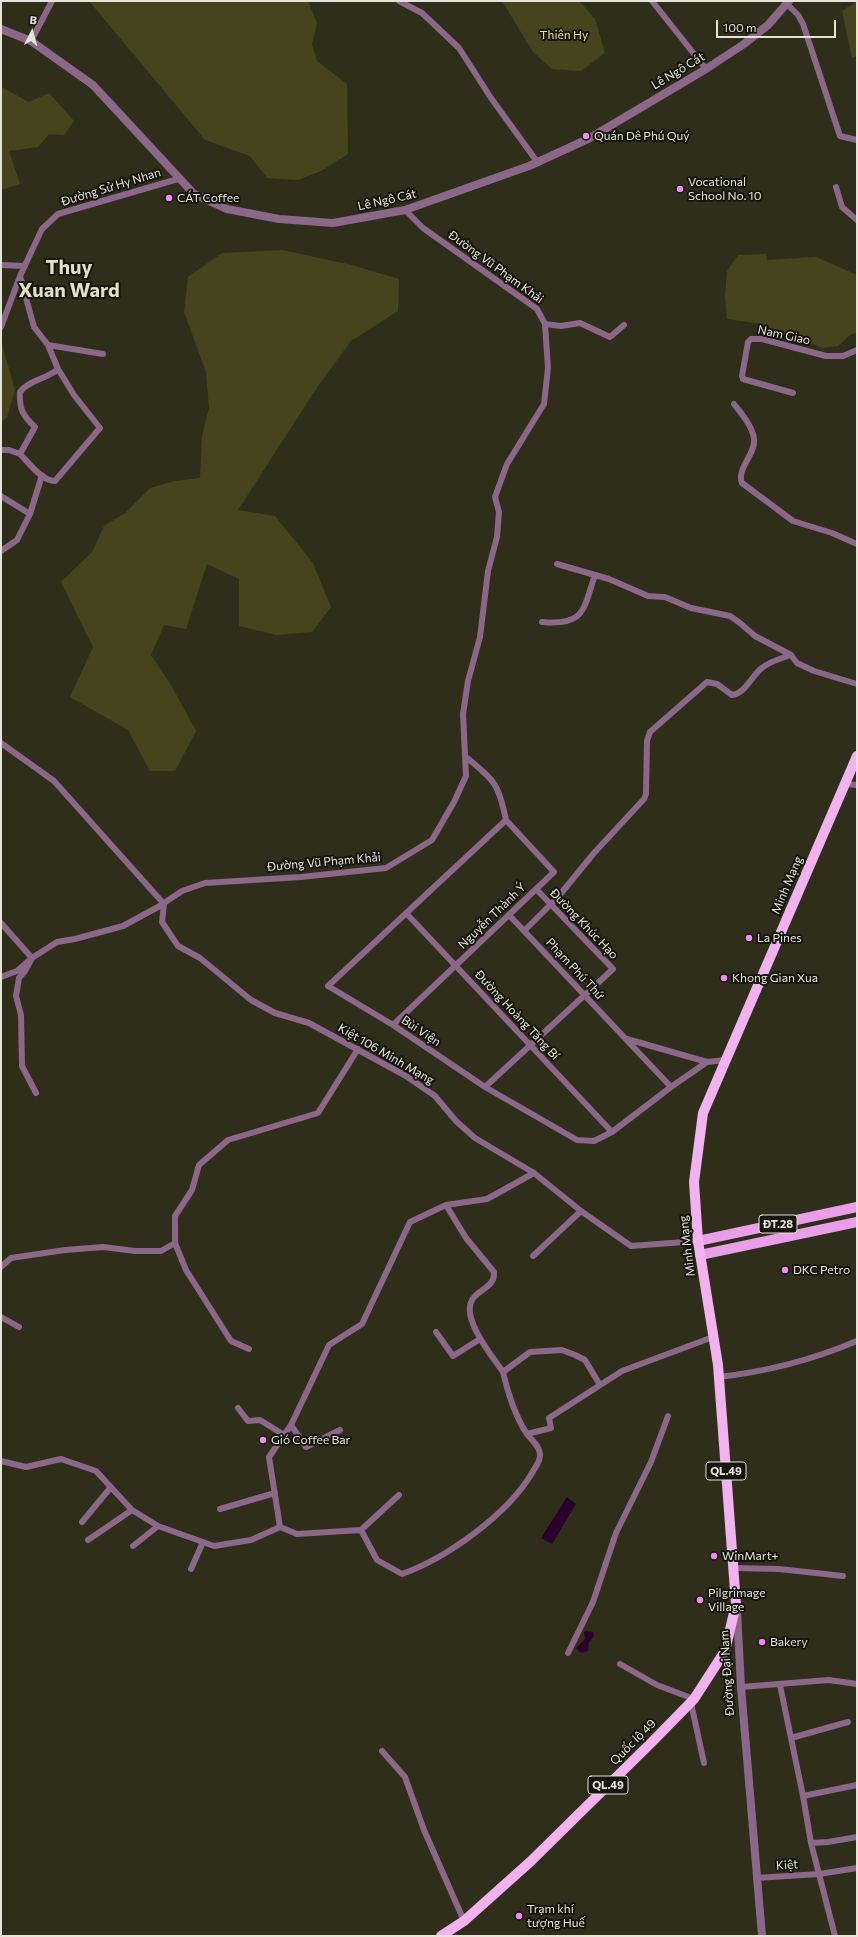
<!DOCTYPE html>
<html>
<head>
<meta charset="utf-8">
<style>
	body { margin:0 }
	#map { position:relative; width:858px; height:1937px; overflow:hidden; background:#2f2e1a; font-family:Commissioner,sans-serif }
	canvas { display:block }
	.frame { position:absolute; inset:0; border:2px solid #e4e4d8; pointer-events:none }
	.north { position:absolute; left:12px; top:12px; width:40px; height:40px; -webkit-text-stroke:3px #16150d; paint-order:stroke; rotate:6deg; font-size:11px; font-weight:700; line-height:16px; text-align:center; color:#e4e4d8 }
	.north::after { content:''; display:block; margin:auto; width:14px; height:18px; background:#e4e4d8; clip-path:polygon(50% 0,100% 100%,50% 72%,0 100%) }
	.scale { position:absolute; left:716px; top:20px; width:120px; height:18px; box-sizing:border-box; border:2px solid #e4e4d8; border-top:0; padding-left:5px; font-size:12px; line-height:14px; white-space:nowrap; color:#e4e4d8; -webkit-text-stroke:3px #16150d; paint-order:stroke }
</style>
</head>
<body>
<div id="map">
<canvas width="858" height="1937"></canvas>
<div class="frame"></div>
<div class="north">B</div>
<div class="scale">100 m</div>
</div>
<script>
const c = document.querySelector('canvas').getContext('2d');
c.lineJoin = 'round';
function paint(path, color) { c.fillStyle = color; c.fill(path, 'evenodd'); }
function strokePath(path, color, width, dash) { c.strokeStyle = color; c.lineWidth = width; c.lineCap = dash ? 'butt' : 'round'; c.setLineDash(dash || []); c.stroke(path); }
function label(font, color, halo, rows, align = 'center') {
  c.font = font + ' Commissioner,sans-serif'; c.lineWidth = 4; c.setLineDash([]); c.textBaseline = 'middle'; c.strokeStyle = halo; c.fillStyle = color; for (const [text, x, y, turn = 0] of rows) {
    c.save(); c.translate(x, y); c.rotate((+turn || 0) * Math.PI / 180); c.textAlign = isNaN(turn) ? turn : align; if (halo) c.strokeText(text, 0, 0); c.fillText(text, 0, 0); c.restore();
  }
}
paint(new Path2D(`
	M89 1H308L317 23 312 44 317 61 347 84 348 154 321 171 298 180 267 178 250 156 205 140Z
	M502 1H579L595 19 605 53 581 71 552 69 533 52Z
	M857 1V56L852 58 842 11Z
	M1 87 29 102 49 93 74 121 64 135 49 134 38 147 9 151 20 184 1 190Z
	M282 250 352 265 399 279 398 311 351 341 316 389 238 510 275 516 313 563 331 607 312 632 276 635 239 626V579L207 564 186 629 164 625 151 655 171 685 196 731 175 771H150L128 730 70 697 93 647 61 582 92 552 104 526 125 513 150 488 175 481 200 478 202 436 209 408 206 372 184 312 188 277 222 253Z
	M766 254 767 260 816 257 857 275V333L850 335 838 346 823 348 756 323 727 319 725 296 727 271 738 255Z
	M1 341 15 390 7 417 1 422Z`), '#47441d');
paint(new Path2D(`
	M567 1497 576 1504 552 1544 541 1538Z
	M587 1631 593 1632 594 1636 589 1642 588 1651 581 1653 576 1648 585 1639 584 1632Z`), '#2a012a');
strokePath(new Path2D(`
	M399 1 422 13 459 48 491 98 538 163
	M652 1 706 69
	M787 4 798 15 803 24 840 136 857 140
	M31 41 52 1
	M836 187 842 207 857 220
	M1 265 25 266
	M545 324 561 326 580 323 610 337 624 325
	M1 327 20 276 42 229 58 214 178 179
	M48 345 103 354
	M793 393 743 379 742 376 748 342 751 339H762L826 356H843L857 350
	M734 404C741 413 753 427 754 439 756 454 736 469 742 483L793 521 832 533 857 544
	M1 450H9L20 454 35 427C23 416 19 409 20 392 29 380 47 379 58 369
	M20 454C29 463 42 481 55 481L100 428 74 395 58 369 48 345 34 327 20 276
	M1 496 30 514
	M1 551 17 540 30 514 42 475
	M557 564 609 579 648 596 665 597 691 608 730 616 740 623 755 636 791 655 797 663 814 671 857 684
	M542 622C585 626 583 610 595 575
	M1 743 54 781 164 904
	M465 756C494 781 498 781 506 820
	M844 784 857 785
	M506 820 328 986 393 1025 485 1087 577 1140 594 1141 612 1132 671 1087 707 1062
	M164 904 162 922 178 946 200 958 251 1000 275 1013 309 1023 406 1076 435 1096 456 1121 475 1138 534 1173 581 1211 631 1246 698 1241
	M406 913 612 1132
	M509 915 671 1087
	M1 923 32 958 25 971 19 978 16 996 21 1015 22 1066 36 1093
	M524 931 558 897 594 853 644 799 646 794 647 741 650 732 707 682 717 684 732 695C745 694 752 675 762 668 770 661 780 659 791 655
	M1 977 17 971 32 958 57 942 75 939 123 926 158 907 182 891 205 883 301 877 386 868 432 840 454 802 466 776 463 714 468 681 480 637 488 571 497 537 499 512 495 497 507 464 544 404 548 368 545 324 537 309 423 228 405 210
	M393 1025 554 872 506 820
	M627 1039 707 1062 726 1060
	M485 1087 613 969 536 889
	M446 1205 466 1238 494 1272C495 1288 478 1289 472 1300 461 1319 493 1357 503 1372L530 1352 562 1350 575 1355 585 1360 600 1385
	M175 1243 186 1270 231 1341 249 1349
	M533 1256 581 1211
	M1 1267 11 1258 65 1250 103 1247 135 1251H161L175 1243V1216L192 1190 199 1165 228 1140 318 1113 358 1049
	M1 1317 19 1327
	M436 1332 453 1356 480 1339
	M718 1377C766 1372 812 1360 857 1341
	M238 1408 248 1421 260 1420 284 1435
	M291 1425 306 1447 340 1430
	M527 1434 551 1428 549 1418 622 1371 713 1337
	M1 1461 26 1467 61 1459 96 1471 132 1510 158 1526 214 1546 251 1540 280 1527 297 1534 361 1530 399 1495
	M220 1509 275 1493
	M82 1522 111 1487
	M280 1527 269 1457 291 1425 329 1345 362 1324 410 1222 446 1205 487 1199 534 1173
	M361 1530 377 1560 402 1574C447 1558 508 1514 532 1473 535 1467 541 1461 540 1454 539 1445 532 1441 527 1434 516 1418 507 1391 503 1372
	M88 1540 132 1510
	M133 1546 158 1526
	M733 1568 779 1569 843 1576
	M191 1569 203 1542
	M568 1653 593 1602 616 1533 651 1462 668 1416
	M620 1664 657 1685 694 1699
	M780 1685 803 1796 811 1843 835 1936
	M741 1687 829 1680 857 1684
	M691 1703 704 1763
	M791 1738 848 1722
	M382 1751 405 1777 424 1830 464 1921
	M803 1796 857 1785
	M811 1843 828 1842 857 1837
	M756 1878 819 1874 857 1868`), '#8b6789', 6);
strokePath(new Path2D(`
	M1 29 31 41 93 85 194 194 227 209 279 219 333 223 405 210 529 166 588 139 706 69 744 44 768 25 789 1
	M737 1611 741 1687 762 1936`), '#8b6789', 8);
strokePath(new Path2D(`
	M698 1241 857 1207
	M700 1255 857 1222`), '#e99fe7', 10);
strokePath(new Path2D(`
	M441 1936 464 1921 530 1862 653 1741 694 1699 725 1651 736 1604 718 1365 698 1241 694 1182 703 1113 857 756`), '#f2b2f0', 10);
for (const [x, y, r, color] of [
	[586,136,4,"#f38af1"],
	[680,189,4,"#f38af1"],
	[169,198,4,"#f38af1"],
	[749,938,4,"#f38af1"],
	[724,978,4,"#f38af1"],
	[785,1270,4,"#f38af1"],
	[263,1440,4,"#f38af1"],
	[714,1556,4,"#f38af1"],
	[700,1600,4,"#f38af1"],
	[762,1642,4,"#f38af1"],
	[519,1916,4,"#f38af1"]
]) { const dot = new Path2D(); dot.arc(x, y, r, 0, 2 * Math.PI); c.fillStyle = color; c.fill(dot); strokePath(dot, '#16150d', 1.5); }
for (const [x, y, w] of [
	[778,1224,38],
	[726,1471,40],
	[608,1785,40]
]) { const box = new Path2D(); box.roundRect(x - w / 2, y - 9, w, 18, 3); c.fillStyle = '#16150d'; c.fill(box); strokePath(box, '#e4e4d8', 1); }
label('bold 11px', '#e4e4d8', null, [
	["ĐT.28",778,1224],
	["QL.49",726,1471],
	["QL.49",608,1785]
]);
label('12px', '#ece684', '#16150d', [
	["Thiên Hy",564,35]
]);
label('12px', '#e4e4d8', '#16150d', [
	["Lê Ngô Cát",678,71,-31],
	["Đường Sử Hy Nhan",111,187,-17],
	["Lê Ngô Cát",387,200,-13],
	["Đường Vũ Phạm Khải",496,267,36],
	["Nam Giao",784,335,12],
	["Đường Vũ Phạm Khải",324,862,-5],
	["Minh Mạng",787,885,-67],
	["Nguyễn Thành Ý",492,916,-44],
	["Đường Khúc Hạo",584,924,46],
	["Phạm Phú Thứ",575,969,47],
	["Đường Hoàng Tăng Bí",517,1015,47],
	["Bùi Viện",421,1031,34],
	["Kiệt 106 Minh Mạng",386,1054,30],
	["Minh Mạng",687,1246,-97],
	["Đường Đại Nam",727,1673,-94],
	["Quốc lộ 49",633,1742,-45],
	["Kiệt",787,1865,-4]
]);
label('12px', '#e4e4d8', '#16150d', [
	["Quán Dê Phú Quý",594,136],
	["Vocational",688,182],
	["School No. 10",688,196],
	["CÁT Coffee",177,198],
	["La Pines",757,938],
	["Khong Gian Xua",732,978],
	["DKC Petro",793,1270],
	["Gió Coffee Bar",271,1440],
	["WinMart+",722,1556],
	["Pilgrimage",708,1593],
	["Village",708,1607],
	["Bakery",770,1642],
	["Trạm khí",527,1909],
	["tượng Huế",527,1923]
], 'left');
label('bold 20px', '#e2e1c8', '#16150d', [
	["Thuy",69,267],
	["Xuan Ward",69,290]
]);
</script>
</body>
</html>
